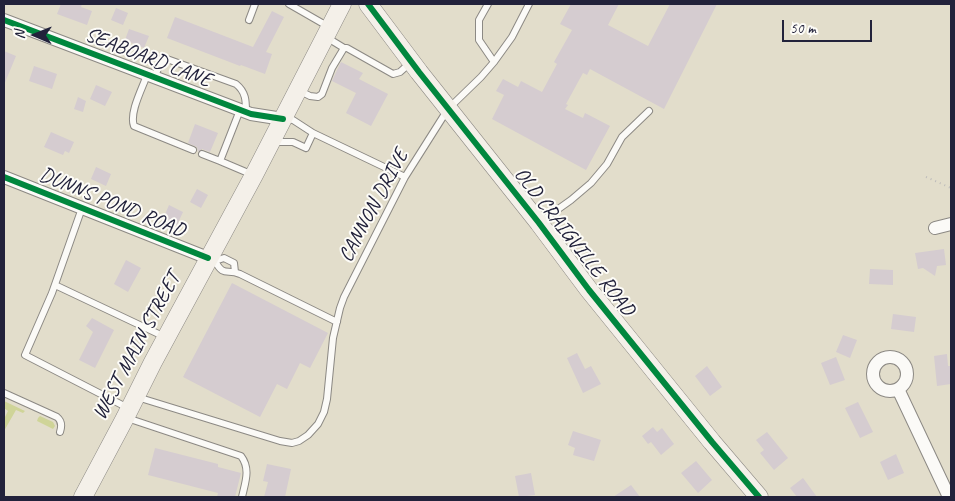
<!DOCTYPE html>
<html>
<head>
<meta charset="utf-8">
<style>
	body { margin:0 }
	#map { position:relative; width:955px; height:501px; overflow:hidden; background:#e2ddcb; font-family:Caveat,sans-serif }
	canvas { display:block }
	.frame { position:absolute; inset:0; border:5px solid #22223b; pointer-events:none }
	.north { position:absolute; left:10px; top:10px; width:50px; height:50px; -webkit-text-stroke:4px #fdfcf7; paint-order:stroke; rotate:271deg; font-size:14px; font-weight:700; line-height:20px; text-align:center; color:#22223b }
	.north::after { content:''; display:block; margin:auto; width:18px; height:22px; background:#22223b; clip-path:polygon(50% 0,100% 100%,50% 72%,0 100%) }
	.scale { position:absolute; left:782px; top:20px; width:90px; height:22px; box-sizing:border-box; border:2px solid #22223b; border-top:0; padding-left:6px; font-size:15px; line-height:18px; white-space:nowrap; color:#22223b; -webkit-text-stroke:4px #fdfcf7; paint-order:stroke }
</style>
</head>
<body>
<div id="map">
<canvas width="955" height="501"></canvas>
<div class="frame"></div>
<div class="north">N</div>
<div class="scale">50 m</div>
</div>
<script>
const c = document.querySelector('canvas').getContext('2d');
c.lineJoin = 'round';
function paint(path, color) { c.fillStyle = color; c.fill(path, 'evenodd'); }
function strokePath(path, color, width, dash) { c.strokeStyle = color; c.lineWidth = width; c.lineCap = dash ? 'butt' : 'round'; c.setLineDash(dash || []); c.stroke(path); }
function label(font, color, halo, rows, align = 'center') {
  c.font = font + ' Caveat,sans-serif'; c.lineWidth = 4; c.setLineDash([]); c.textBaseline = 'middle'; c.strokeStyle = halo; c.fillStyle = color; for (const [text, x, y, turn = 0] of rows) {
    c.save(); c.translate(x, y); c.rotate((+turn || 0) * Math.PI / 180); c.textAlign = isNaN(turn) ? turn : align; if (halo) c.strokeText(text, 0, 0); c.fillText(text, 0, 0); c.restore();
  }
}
paint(new Path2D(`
	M4 401 25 411 23 413 16 410 4 431V419L8 411 4 408Z
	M40 416 53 422 55 426 53 429 37 421 38 418Z`), '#cfd498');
paint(new Path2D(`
	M61 4H82L81 7 92 11 87 25 57 14Z
	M571 4H619L608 25 648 46 670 4H717L664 109 590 69 587 75 583 73 566 104 568 105 565 109 583 118 585 113 610 126 586 170 492 119 504 95 496 91 503 79 518 87 521 81 542 92 557 64 554 62 572 30 560 24Z
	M116 8 128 13 123 25 111 20Z
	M272 11 284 17 266 52 272 54 265 74 241 65 240 66 167 38 175 17 253 47Z
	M129 29 149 36 144 48 125 40Z
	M4 51 16 56 4 85Z
	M341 62 363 73 359 79 388 94 371 126 346 113 356 93 332 81 337 70Z
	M34 66 57 74 52 89 29 81Z
	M96 85 112 92 105 106 90 99Z
	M78 97 86 101 83 112 74 109Z
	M195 124 218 133 210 152 202 149 198 152 197 147 188 143Z
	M51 132 74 142 69 153 65 151 63 155 44 147Z
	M96 167 111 174 106 186 91 179Z
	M197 189 208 195 201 208 190 202Z
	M169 205 183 212 177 225 163 219Z
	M944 249 946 265 937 266 935 276 923 268 918 269 915 253Z
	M126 260 141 268 128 292 114 284Z
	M870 269 893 270V285L869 284Z
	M232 283 328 333 310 368 300 363 287 389 277 384 260 417 183 377Z
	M893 314 916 317 914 332 891 329Z
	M92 318 114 330 95 368 79 360 93 332 86 326Z
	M843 335 857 340 850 358 836 352Z
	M577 353 585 369 591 366 601 384 583 393 567 358Z
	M947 354 948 366H951V384L937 386 934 356Z
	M836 357 845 380 830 385 821 363Z
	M707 366 722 387 710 396 695 376Z
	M858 402 873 432 860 438 845 408Z
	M653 427 657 432 662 428 674 444 661 455 651 442 648 444 642 436Z
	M573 431 601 440 594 461 573 455 575 448 568 445Z
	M767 432 788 458 774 470 760 453 764 450 756 440Z
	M155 448 218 464V467L241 473 235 497H217L218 493 148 475Z
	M896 454 904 473 888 480 880 462Z
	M696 461 712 480 698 493 681 473Z
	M267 464 291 469 285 497H264L268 482 263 481Z
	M531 473 535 495 519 497 515 476Z
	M803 478 817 497H797L790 488Z
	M631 485 640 497H613Z`), '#d5ccd0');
const lane = new Path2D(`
	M289 4 329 27
	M488 4 479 20V40L494 62
	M249 20 255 4
	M326 37 344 48
	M147 75C142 89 129 113 134 126L193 150
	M154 78 161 62 167 59 236 84C246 92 246 101 246 112
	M300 91 310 96 318 97 322 94 332 68 344 48H347L393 74 400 72 410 63
	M286 119 293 120 313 133 405 177
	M272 142H293L306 148 313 133
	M202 154 220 161 240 110
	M220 161 253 175
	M82 208 52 293 25 355 128 408
	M540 222 571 200 591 183 607 164 622 137 649 111
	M212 260 215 261 224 258 234 263 235 272
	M215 261C224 278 227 268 240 274L337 322
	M55 285 165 337
	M4 393 57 417C62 421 62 426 60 432
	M137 397 280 441 292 443 299 441 308 435 318 424 324 412 327 399 333 338 340 308 344 297 405 177 448 109 481 77 494 62 512 37 529 4
	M127 418 241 456C251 469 245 483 242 497`);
const street = new Path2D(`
	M4 20 251 114 283 119
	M4 177 208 258
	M935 228 951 224
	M873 374a17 17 0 1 1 34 0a17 17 0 1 1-34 0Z
	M898 389 949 497`);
const secondary = new Path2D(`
	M368 4 419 72 539 223 589 290 712 442 759 497
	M83 497 125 418 153 362 254 175 342 4`);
strokePath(lane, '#8c8984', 8);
strokePath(street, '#8c8984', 14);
strokePath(secondary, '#8c8984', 19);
strokePath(new Path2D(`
	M926 177 951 188`), '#bcbaba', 2, [1, 4]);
strokePath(lane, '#fbfaf7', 6);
strokePath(street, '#fbfaf7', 12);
strokePath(secondary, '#f4f0e9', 18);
strokePath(new Path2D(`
	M368 4 419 72 539 223 589 290 712 442 759 497
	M4 20 251 114 283 119
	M4 177 208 258`), '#00873e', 6);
label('21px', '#22223b', '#fdfcf7', [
	["SEABOARD LANE",148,58,21],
	["DUNNS POND ROAD",112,203,22],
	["CANNON DRIVE",374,206,-62],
	["OLD CRAIGVILLE ROAD",574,242,52],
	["WEST MAIN STREET",137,346,-62]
]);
</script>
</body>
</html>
